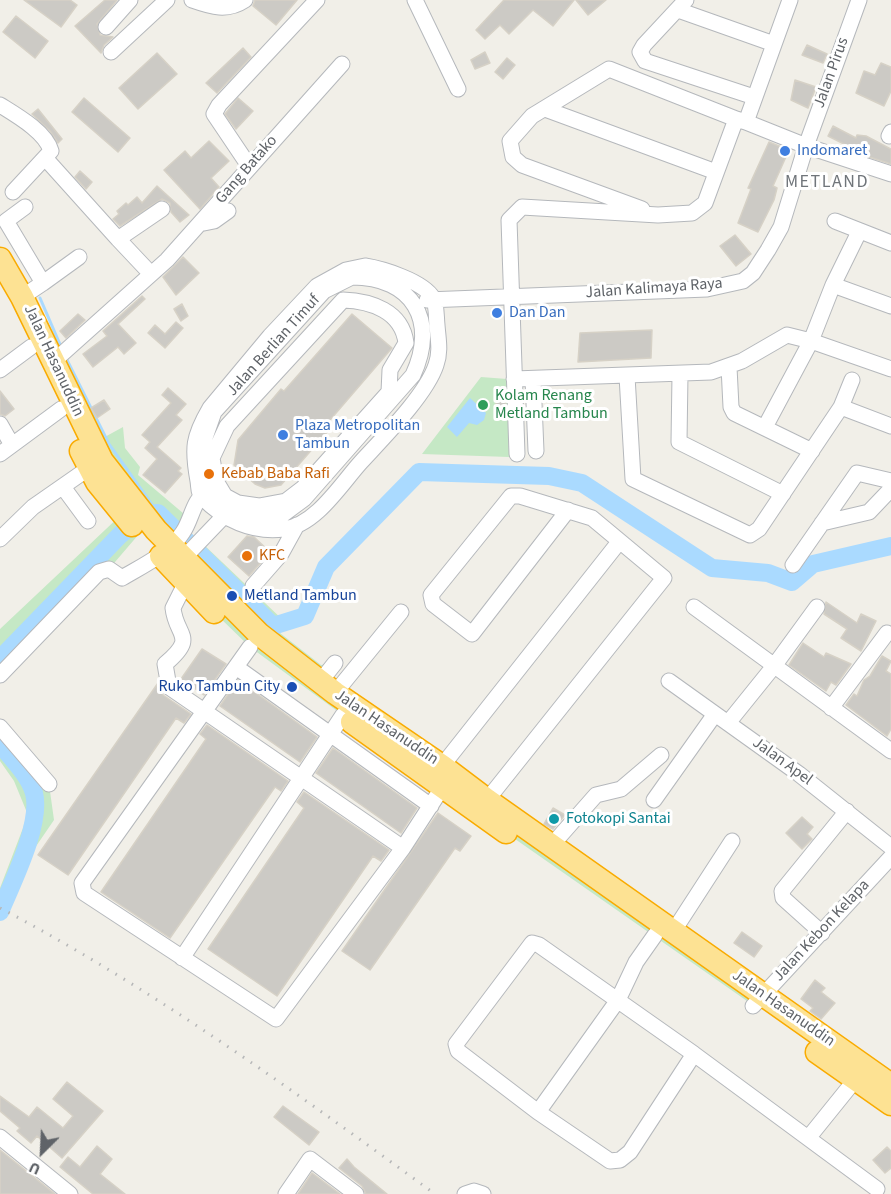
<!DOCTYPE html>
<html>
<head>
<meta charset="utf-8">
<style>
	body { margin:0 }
	#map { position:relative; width:891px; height:1194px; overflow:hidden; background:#f1efe8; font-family:"Source Sans 3",sans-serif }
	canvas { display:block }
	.north { position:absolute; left:12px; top:1122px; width:60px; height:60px; -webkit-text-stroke:4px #fff; paint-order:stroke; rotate:204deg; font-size:16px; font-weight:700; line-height:24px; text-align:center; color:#5f6368 }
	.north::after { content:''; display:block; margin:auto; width:21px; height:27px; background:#5f6368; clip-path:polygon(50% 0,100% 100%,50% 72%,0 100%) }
</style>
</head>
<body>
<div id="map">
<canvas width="891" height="1194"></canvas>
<div class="north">U</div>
</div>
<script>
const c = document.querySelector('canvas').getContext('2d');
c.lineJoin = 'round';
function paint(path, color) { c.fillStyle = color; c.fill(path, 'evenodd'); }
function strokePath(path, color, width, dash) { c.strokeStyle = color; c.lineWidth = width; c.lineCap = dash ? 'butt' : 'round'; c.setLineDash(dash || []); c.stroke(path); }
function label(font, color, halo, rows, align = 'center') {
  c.font = font + ' "Source Sans 3",sans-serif'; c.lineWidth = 6; c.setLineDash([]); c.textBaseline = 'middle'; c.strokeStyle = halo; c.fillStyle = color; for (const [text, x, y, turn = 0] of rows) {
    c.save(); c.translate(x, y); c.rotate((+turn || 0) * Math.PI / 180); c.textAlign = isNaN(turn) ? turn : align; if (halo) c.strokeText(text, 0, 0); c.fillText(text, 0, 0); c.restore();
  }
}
paint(new Path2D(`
	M481 377 507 379 509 457 422 454Z
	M123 427 125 448 140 467 138 475 190 519 170 545 92 444Z
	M123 513 139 534 109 569 0 675V629Z
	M201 542 285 622 280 633 321 665 335 663 321 682 754 1000 747 1001 442 788 250 647 185 584Z
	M0 727 49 784 54 820 28 858 5 911 0 908V888L28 815 14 781 0 761Z`), '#c5e8c5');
paint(new Path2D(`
	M470 398 486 413 484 420 477 425 469 423 457 437 447 427Z`), '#aadaff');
strokePath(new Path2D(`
	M40 298 62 349
	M66 358 109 444 158 513`), '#aadaff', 3);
strokePath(new Path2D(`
	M0 659 120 535 145 514 158 513 273 626 305 616 326 567 419 472 549 476 582 483 712 568 768 573 792 582 813 564 891 546
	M0 744C11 758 29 775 34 793 42 824 12 883 0 912`), '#aadaff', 18);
const building = new Path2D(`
	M24 0H70L77 5 61 27Z
	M105 0H117L97 24 100 35 113 37 104 45 101 53 75 26Z
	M255 0H297L276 25 253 6Z
	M504 0H574L553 26 533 10 509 34 500 25 485 39 476 30Z
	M576 0H606L588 15Z
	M16 16 48 41 35 58 3 32Z
	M807 45 827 54 823 63 802 55Z
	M243 48 251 57 217 93 206 83Z
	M485 52 490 63 475 69 471 60Z
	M157 53 177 74 138 109 119 88Z
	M507 58 515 65 503 79 495 72Z
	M881 63 891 67V91L884 106 856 93 864 71 875 75Z
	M795 80 816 87 808 108 791 100Z
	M84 98 130 138 118 152 72 112Z
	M238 98 253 111 236 129 225 114Z
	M38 109 62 139 58 143 50 131 32 114Z
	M833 126 856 138 857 135 866 136 891 149V164L851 151 852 148 828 136Z
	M209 141 229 161 211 178 219 187 200 209 164 170 185 151 191 158Z
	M769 142 789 150 773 186 777 188 774 200 758 232 738 223 751 189 748 188Z
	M80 171 92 182 86 189 75 177Z
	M157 186 189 215 180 222 171 212 170 203 162 199 120 226 113 219 119 214 117 211 126 203 128 205 137 197 142 203Z
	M735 235 751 254 736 266 720 246Z
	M183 257 199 273 176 295 163 277Z
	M142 296 145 299 118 324 136 343 124 354 118 347 93 367 83 354 107 336 103 331Z
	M182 304 188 316 181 321 174 309Z
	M78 314 85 320 66 338 60 331Z
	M352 314 392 348 324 427 328 431 281 485 265 488 255 484 234 465 238 440 281 389 284 391Z
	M176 322 183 328 165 348 148 333 155 325 165 334Z
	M652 330 651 358 578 362 580 333Z
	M168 388 186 404 176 415 182 420 157 447 181 468 178 471 182 474 165 493 143 475 157 459 145 448 150 442 142 435 171 403 162 395Z
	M0 391 14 409 5 416 0 414Z
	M496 393H505L506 415 496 410Z
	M104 400 110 409 97 418 91 408Z
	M247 536 254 537 270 552 249 576 228 557Z
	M826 602 857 623 861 614 876 621 861 651 841 638 847 629 824 614Z
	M803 643 824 657 826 653 851 664 836 685 831 682 826 691 789 665Z
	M202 649 226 664 204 695 181 679Z
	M882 656 891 661 886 671 891 674V729L887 736 846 705 854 694 857 696 864 680 870 676Z
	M238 680 317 737 300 762 220 706Z
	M158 683 163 695 191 714 184 723 176 718 68 875 38 855Z
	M207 725 288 781 281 791 275 787 170 938 101 892 206 739 200 734Z
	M333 748 417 808 401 833 316 773Z
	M304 792 389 850 381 861 373 856 277 996 208 949 304 808 297 802Z
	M553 808 565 815 553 829 544 824Z
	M438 813 471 836 460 851 455 848 370 970 342 951Z
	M802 817 813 827 807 834 812 839 802 849 786 833Z
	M742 932 762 946 754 957 734 943Z
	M815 980 825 988 821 992 835 1003 821 1019 810 1011 813 1008 801 999Z
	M67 1082 103 1111 62 1158 37 1136 31 1143 17 1131 20 1128 0 1111V1096L29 1117 37 1107 63 1128 73 1116 53 1099Z
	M283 1106 319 1132 309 1145 274 1117Z
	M97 1146 112 1159 100 1174 125 1194H93L60 1167 68 1157 80 1167Z
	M887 1147 891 1151V1168L885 1173 873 1160Z
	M0 1150 55 1194H0Z
	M347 1159 354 1167 387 1194H366L362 1186 339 1168Z
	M312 1173 340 1194H298Z`);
paint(building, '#cccac5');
strokePath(building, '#d6d1c6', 1.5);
const minor = new Path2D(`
	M192 0C212 7 227 12 245 0
	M415 0 458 89
	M686 0 644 45 640 52 645 61 754 97
	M790 0 746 122 806 146 891 174
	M678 10 774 44
	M106 27 130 0
	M111 52 167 0
	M0 105C16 115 46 132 51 151L13 192
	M545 109 716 172
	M889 136 891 132
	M46 159 118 239 162 209
	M249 166 214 114 219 105 317 0
	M642 209 522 165 513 157 510 141 532 116 609 69 736 119
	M835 221 891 243
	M204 223 214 221 228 211
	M118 239 151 274
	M365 266C383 269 423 281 433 298 437 305 436 317 437 325 438 339 441 351 436 365 426 395 383 438 361 462 341 484 316 525 284 529 252 533 224 520 202 497 198 493 199 487 198 481 192 448 193 437 210 408L270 336 317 286 346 270Z
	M352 277C413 277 438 321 413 375L304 499 281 516 261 519 234 512 209 490 202 472 201 449 214 412 324 291Z
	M43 283 79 257
	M833 285 891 306
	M22 297 43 283 6 221 25 207
	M343 300C371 301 402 311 406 343L390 370 389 392 303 488 286 501 259 506 238 503 225 496 216 481 212 458 227 426Z
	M427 300 707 289 743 281 753 273 768 250 781 227 806 146 859 0
	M53 362 167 260 342 64
	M729 367 731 407 734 413 812 451
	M0 370 31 347
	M680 375 679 442 783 494
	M627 376 633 479 750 535 759 529 841 407 891 426
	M514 379 711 372 742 361 787 335 811 341 891 369
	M533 379 536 451
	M841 407 852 380
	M0 424 12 445
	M765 427 811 341 833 285 859 232
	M0 454 61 409
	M517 454 509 220 522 207 658 215 692 213 705 203 736 119 746 122
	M63 487 88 521
	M822 523 869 512 891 489
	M0 539 33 507 89 468
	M178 564 224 516 232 513
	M793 565 857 473 891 481
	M185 584 173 608C176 637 198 636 165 664L169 687 403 848
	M253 586 281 554 297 525
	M694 607 891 751
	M250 647 82 883 84 893 276 1019 403 848 442 788
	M236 667 431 806
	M0 675 99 572 109 569 122 578C142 566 170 553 183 532 192 519 193 499 207 492
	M669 681 799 774 891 847
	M320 682 335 663
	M335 693 401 612
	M831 708 887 633
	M728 723 774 666 817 607
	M0 727 49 784
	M442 766 619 542
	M487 800 664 578 592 518 520 496H511L431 595 433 604 472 634 568 510
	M654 800 715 714
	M552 845 596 795 621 789 661 755
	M673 932 732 841
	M822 933 783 898 782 891 847 811
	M532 943 539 945 694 1054 630 1152 620 1160 610 1161 538 1112 458 1051 456 1044Z
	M182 958 343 715
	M753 1006 891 857
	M694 1054 877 1189
	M538 1112 618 1000 636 962 655 935
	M0 1137 70 1194
	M809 1137 855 1080
	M286 1194 310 1159 356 1194
	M465 1194 474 1191 483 1194`);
const highway = new Path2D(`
	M0 259 22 297 102 461 156 530 259 634 335 693 442 766 487 800 891 1085
	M81 451 97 482 132 525
	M161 556 214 612
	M352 722 506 832
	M817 1052 891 1104`);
strokePath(minor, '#b5b8bc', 17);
strokePath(highway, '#f9ab00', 25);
strokePath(minor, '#fff', 15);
strokePath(highway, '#fde293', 22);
strokePath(new Path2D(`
	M0 908C154 989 295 1092 435 1194`), '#b6b7b8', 3, [1.5, 8]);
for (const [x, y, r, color] of [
	[785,151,6,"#3f7fe0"],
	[497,313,6,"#3f7fe0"],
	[483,405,6,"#2e9e5b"],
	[283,435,6,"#3f7fe0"],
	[209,474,6,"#e8710a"],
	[247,556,6,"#e8710a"],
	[232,596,6,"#1a4fb4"],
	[292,687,6,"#1a4fb4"],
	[554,819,6,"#0f9aa8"]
]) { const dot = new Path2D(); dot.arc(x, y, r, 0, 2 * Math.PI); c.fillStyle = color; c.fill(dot); strokePath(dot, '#fff', 2); }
label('16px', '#5f6368', '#fff', [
	["Jalan Pirus",832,73,-70],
	["Gang Batako",247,170,-49],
	["Jalan Kalimaya Raya",654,289,-4],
	["Jalan Berlian Timuf",274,346,-48],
	["Jalan Hasanuddin",53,361,65],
	["Jalan Hasanuddin",386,728,34],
	["Jalan Apel",782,762,36],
	["Jalan Kebon Kelapa",822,931,-47],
	["Jalan Hasanuddin",783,1009,35]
]);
label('16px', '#366cbe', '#fff', [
	["Indomaret",797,151],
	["Dan Dan",509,313],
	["Plaza Metropolitan",295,426],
	["Tambun",295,444]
], 'left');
label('16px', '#27864d', '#fff', [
	["Kolam Renang",495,396],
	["Metland Tambun",495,414]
], 'left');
label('16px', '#c56008', '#fff', [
	["Kebab Baba Rafi",221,474],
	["KFC",259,556]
], 'left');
label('16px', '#164399', '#fff', [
	["Metland Tambun",244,596],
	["Ruko Tambun City",280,687,"right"]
], 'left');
label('16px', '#0d838f', '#fff', [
	["Fotokopi Santai",566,819]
], 'left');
c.letterSpacing = '1.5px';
label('18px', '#70757a', '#fff', [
	["METLAND",827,183]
]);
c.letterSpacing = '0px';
</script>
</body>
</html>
